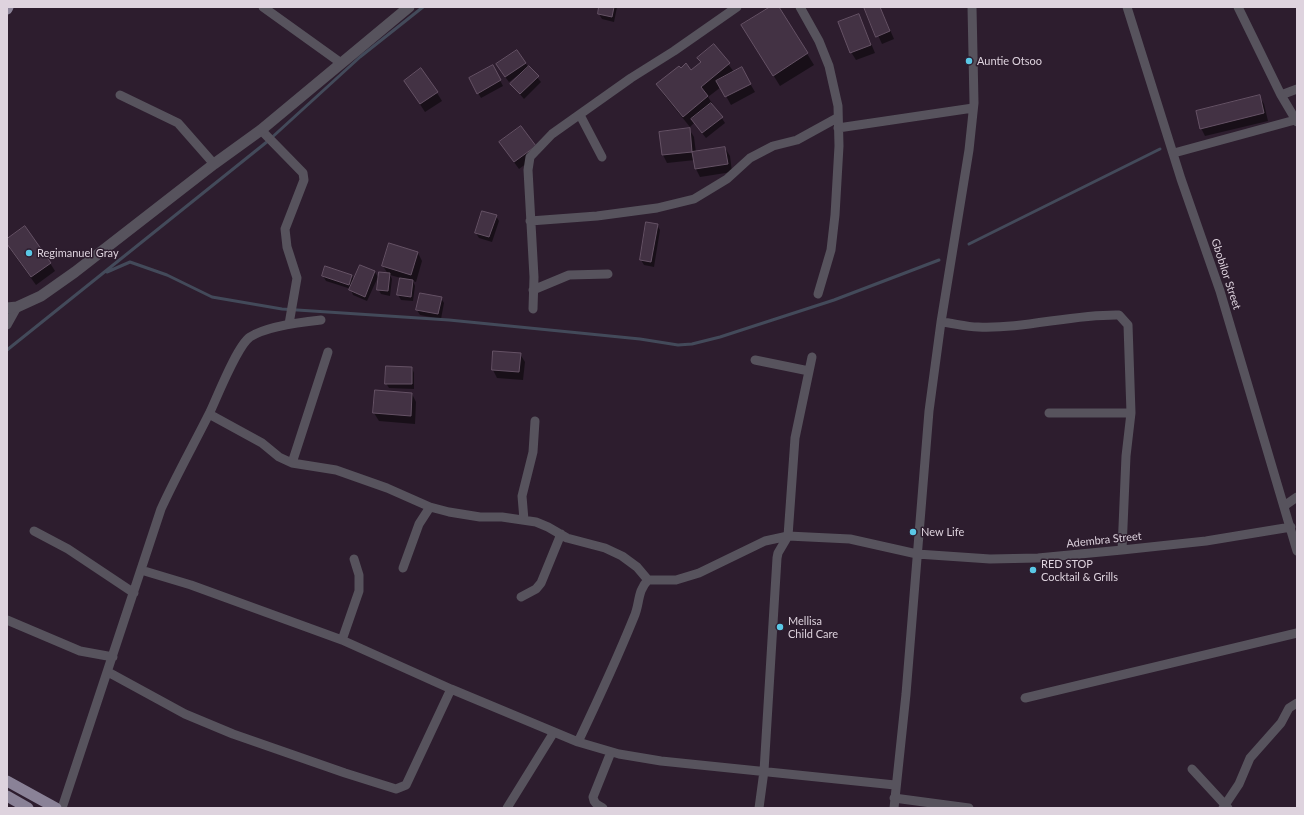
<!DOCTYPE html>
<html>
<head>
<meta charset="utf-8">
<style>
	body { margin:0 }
	#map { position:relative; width:1304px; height:815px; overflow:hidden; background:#2d1d2e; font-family:Lato,sans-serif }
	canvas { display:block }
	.frame { position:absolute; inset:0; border:8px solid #ded3de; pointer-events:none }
</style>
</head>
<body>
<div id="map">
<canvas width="1304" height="815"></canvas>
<div class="frame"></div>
</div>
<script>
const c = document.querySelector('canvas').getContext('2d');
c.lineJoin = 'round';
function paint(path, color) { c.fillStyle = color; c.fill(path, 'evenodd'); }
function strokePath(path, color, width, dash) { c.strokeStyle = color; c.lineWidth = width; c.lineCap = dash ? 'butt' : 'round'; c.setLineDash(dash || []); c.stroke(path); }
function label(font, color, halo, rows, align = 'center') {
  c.font = font + ' Lato,sans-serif'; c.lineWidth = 3; c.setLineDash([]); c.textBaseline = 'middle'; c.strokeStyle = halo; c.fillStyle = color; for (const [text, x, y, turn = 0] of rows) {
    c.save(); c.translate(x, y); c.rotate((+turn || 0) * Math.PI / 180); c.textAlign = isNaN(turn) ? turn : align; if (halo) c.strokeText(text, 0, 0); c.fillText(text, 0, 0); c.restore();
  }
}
paint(new Path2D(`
	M600 7H617L614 22 602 19 599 14Z
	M772 7H778L814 65 780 86 749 36Z
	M865 7H880L894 39 882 44Z
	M859 15 875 53 856 60 851 52Z
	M714 45 734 72 741 68 755 92 731 105 721 87 708 97 725 123 706 138 694 123 690 127 664 95 657 84 680 69 691 71 701 62 699 58Z
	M525 63 541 82 524 99 512 85 521 73 509 82 500 70Z
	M493 67 503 86 481 98 470 79Z
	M410 89 437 93 442 101 425 112Z
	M1259 96 1264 104 1268 121 1205 136 1201 128Z
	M689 129 694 137 696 153 725 148 730 156 732 172 700 177 696 169 695 160 667 163 663 155 660 133Z
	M535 146 539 154 519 169 505 150Z
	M496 216 499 221 492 242 479 238 476 233Z
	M646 223 657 225 660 230 654 267 644 265 641 260Z
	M7 240 50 263 55 271 36 285 10 249Z
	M418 253 422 261 416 282 413 281 415 286 413 301 401 300 398 295 401 278 390 275 392 279 390 296 381 294 378 289 388 274 383 266Z
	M375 272 378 277 367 301 353 295 351 289 326 281 323 276H352L354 280Z
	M441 298 444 303 441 319 420 315 417 310Z
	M494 352 520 354 525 362 523 380 497 378 493 370Z
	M412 368 414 373V389L389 388 386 383Z
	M412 394 416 402 415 424 379 421 374 413Z`), '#0007');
strokePath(new Path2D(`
	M969 244 1160 149
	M107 272 130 262 167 275 212 297 282 309 449 320 640 339 678 345 692 344 720 337 834 300 939 260
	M7 350 268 141 360 57 423 7`), '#434a5a', 3);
const building = new Path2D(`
	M599 7H614L612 17 598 14Z
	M770 7H779L808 53 773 76 741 25Z
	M864 7H880L890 31 876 37Z
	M859 14 871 45 850 53 838 22Z
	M714 44 730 63 701 87 708 96 683 117 656 84 679 66 681 68 686 63 691 70 701 62 697 58Z
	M517 50 526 63 505 77 496 64Z
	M493 65 501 80 477 94 469 78Z
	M529 66 539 76 520 94 510 84Z
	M742 67 751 84 725 97 716 81Z
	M421 68 438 92 420 104 404 81Z
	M1260 95 1264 113 1200 129 1196 111Z
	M711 103 723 117 702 133 691 119Z
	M521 126 536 146 514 162 499 142Z
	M690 128 692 152 662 155 659 132Z
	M725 147 728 164 695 169 692 152Z
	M482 211 497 215 489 237 475 233Z
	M646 222 658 224 651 262 640 260Z
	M25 226 51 263 31 277 7 244V239Z
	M389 243 418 252 411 275 382 266Z
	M360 265 375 271 365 297 349 290Z
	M325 266 352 275 349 285 322 276Z
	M379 272 390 273 388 291 377 290Z
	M400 278 413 280 411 297 397 295Z
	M420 293 442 297 438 314 416 310Z
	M493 351 521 353 519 372 492 370Z
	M386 366 412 367V384H385Z
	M375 390 412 393 411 416 373 413Z`);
paint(building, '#433244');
strokePath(building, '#655265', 1);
strokePath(new Path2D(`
	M263 7 341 63
	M800 7 819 41 829 66 838 106 839 146 835 215 831 250 818 294
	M1127 7 1181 179 1220 291 1297 551
	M1238 7 1281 95 1297 122
	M120 95 178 123 214 164
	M1281 95 1297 89
	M580 115 602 157
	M838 128 973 108
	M261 130 303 173 304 180 285 229 287 247 297 278 289 324
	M1174 153 1295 120
	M530 221 597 216 657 208 694 199 727 179 750 158 773 146 797 140 837 118
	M533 290 569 275 608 274
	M533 309 534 277 528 170 530 157 552 134 631 78 674 51 737 7
	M941 322C953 323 966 327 978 327 1025 329 1072 314 1119 315L1128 325 1131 413 1126 456 1122 550
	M7 325 17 307
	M755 360 809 371
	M1049 413H1131
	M209 414 262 443 279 457 292 463 336 470 387 488 430 507 449 512 480 517H502L536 522 548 527 567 538 605 548 622 556 637 567 648 580
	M292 463 328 352
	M1284 506 1297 497
	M524 520 522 496 533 452 535 421
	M34 531 68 549 134 593
	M403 568 419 524 430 507
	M141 570 191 585 342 640 451 689 578 742 619 754 661 761 895 785
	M521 597 536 589 541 583 561 534
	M7 620 80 651 113 657
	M342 640 359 591V575L354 559
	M108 672 185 714 233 734 345 773 396 789 406 785 451 689
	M1025 698 1297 633
	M578 742C598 700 617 659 634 617 640 604 637 591 648 580H676L699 573 765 541 788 536 850 539 917 554 990 559 1038 558 1122 550 1206 541 1291 527
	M1192 769 1228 808
	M894 798 969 808
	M62 808 161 509C176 476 194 444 210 412 218 395 237 346 250 337 267 326 301 322 321 320
	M507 808 554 732
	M603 808C598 805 594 804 593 797L611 752
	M759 808 764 771 777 558 778 553 788 536 795 438 812 357
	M894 808 906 694 929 411 941 322 969 150 974 103 972 7
	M1223 808 1239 784 1250 758 1281 723 1289 708 1297 703`), '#57535d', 9);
strokePath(new Path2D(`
	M7 308 17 307 41 296 75 272 214 164 261 130 409 7`), '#57535d', 11);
strokePath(new Path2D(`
	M7 9 8 7
	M7 781 56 808
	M7 796 28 808`), '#8a8297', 11);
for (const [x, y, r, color] of [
	[969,61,4,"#5ac8e6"],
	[29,253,4,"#5ac8e6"],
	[913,532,4,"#5ac8e6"],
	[1033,570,4,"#5ac8e6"],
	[780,627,4,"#5ac8e6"]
]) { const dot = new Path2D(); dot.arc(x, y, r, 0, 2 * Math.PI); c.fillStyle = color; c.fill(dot); strokePath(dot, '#2d1d2e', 1.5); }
label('11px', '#ded3de', '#2d1d2e', [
	["Auntie Otsoo",977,61],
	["Regimanuel Gray",37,253],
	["New Life",921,532],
	["RED STOP",1041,564],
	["Cocktail & Grills",1041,577],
	["Mellisa",788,621],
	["Child Care",788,634]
], 'left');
label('11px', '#ded3de', '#2d1d2e', [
	["Gbobilor Street",1226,274,72],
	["Adembra Street",1104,540,-6]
]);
</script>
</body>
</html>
